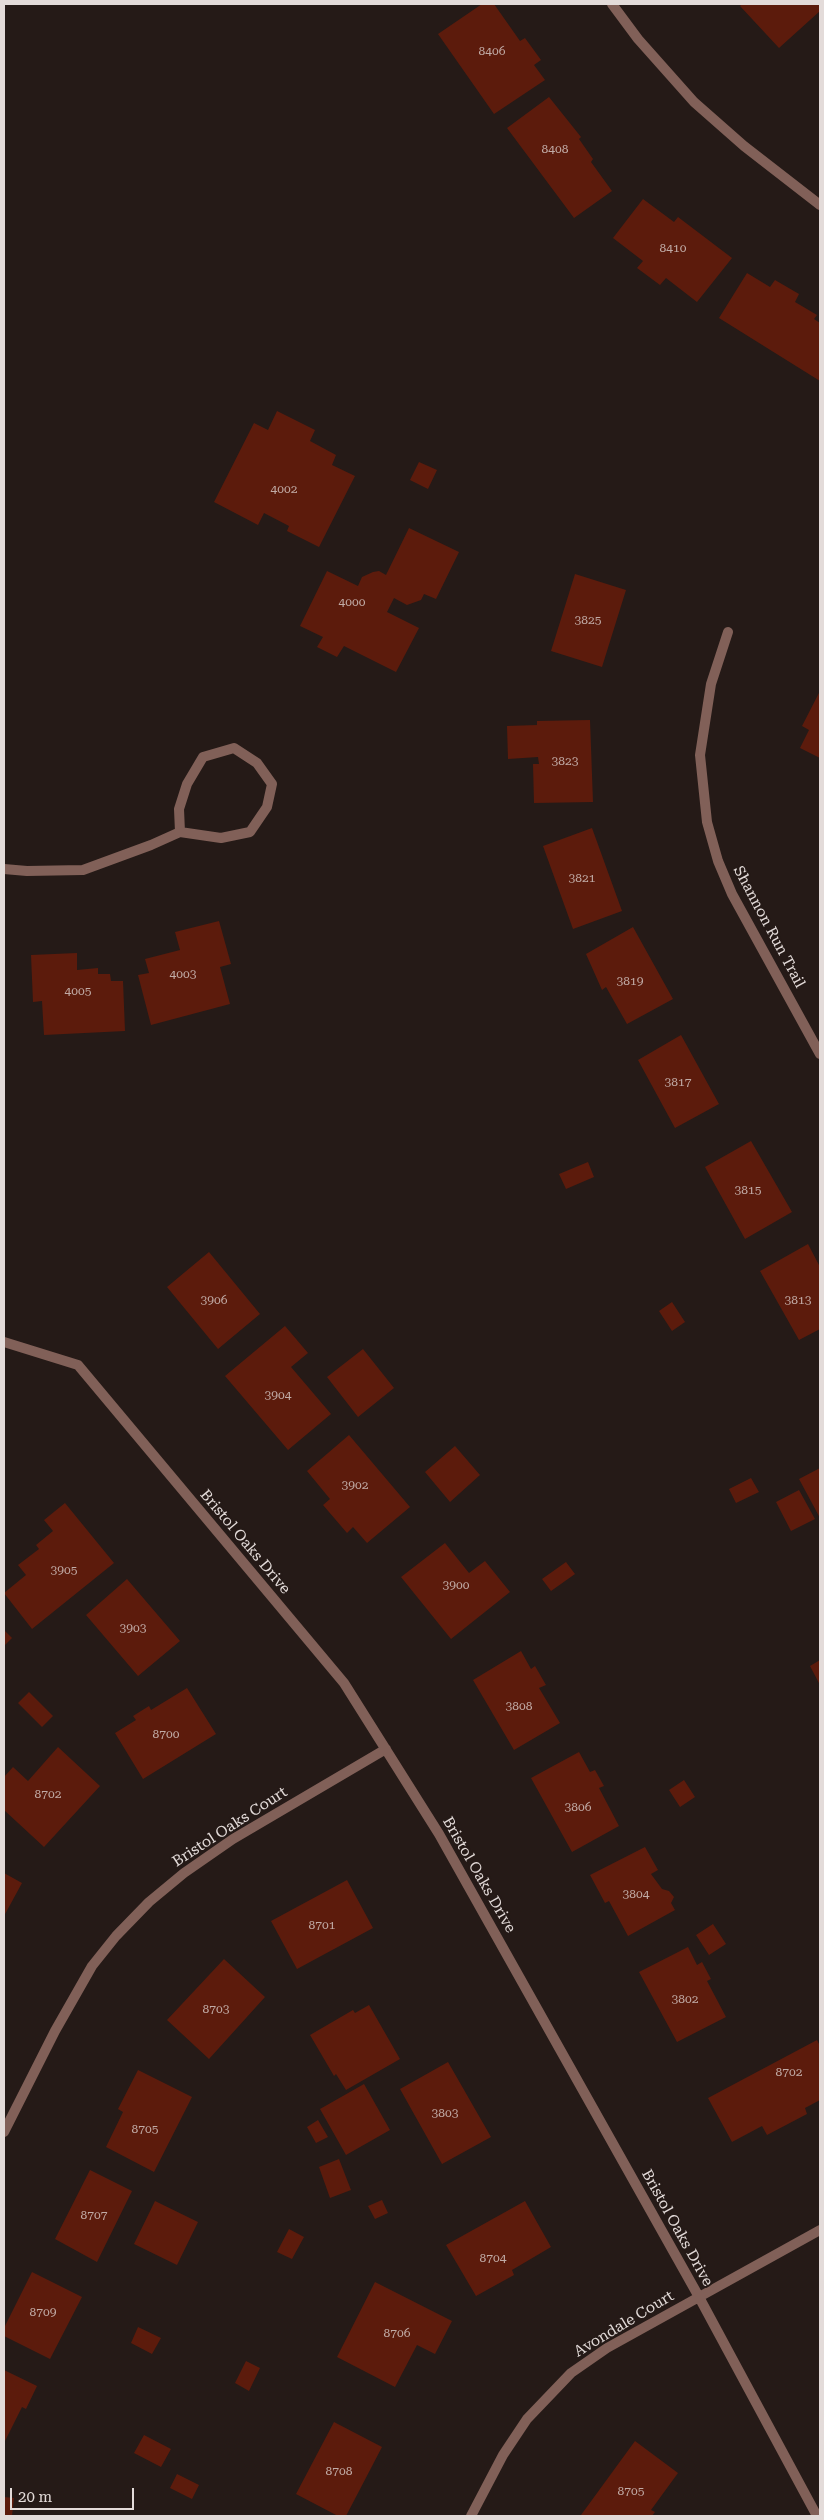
<!DOCTYPE html>
<style>
body{margin:0}
#map{position:relative;width:824px;height:2520px;overflow:hidden;background:#251a17;font-family:"Roboto Serif",serif}
canvas{display:block}
.frame{position:absolute;inset:0;border:5px solid #e3dbd9;pointer-events:none}
.scale{position:absolute;left:10px;top:2488px;width:124px;height:22px;box-sizing:border-box;border:2px solid #e3dbd9;border-top:0;padding-left:6px;font-size:15px;line-height:18px;white-space:nowrap;color:#e3dbd9;-webkit-text-stroke:4px #251a17;paint-order:stroke}
</style>
<div id="map">
<canvas width="824" height="2520"></canvas>
<div class="frame"></div>
<div class="scale">20 m</div>
</div>
<script>
const ctx = document.querySelector('canvas').getContext('2d');
ctx.lineJoin = 'round';
function fillPath(path, color) { ctx.fillStyle = color; ctx.fill(path, 'evenodd'); }
const poly = rows => new Path2D(rows.map(r => 'M' + r).join(''));
function trace(path, color, width, dash) { ctx.strokeStyle = color; ctx.lineWidth = width; ctx.lineCap = dash ? 'butt' : 'round'; ctx.setLineDash(dash || []); ctx.stroke(path); }
function write(font, color, halo, rows, align = 'center') {
  ctx.font = font + ' "Roboto Serif",serif'; ctx.lineWidth = 4; ctx.setLineDash([]); ctx.textBaseline = 'middle'; ctx.strokeStyle = halo; ctx.fillStyle = color; for (const [text, x, y, turn = 0] of rows) {
    ctx.save(); ctx.translate(x, y); ctx.rotate((+turn || 0) * Math.PI / 180); ctx.textAlign = isNaN(turn) ? turn : align; if (halo) ctx.strokeText(text, 0, 0); ctx.fillText(text, 0, 0); ctx.restore();
  }
}
fillPath(poly([
 [482,4,494,4,520,41,525,38,541,60,534,65,545,80,494,114,438,34],
 [742,4,820,4,820,11,779,48,740,6],
 [549,97,581,137,579,139,593,159,591,162,612,191,574,218,507,128],
 [643,199,674,222,678,217,732,258,697,302,666,278,660,285,637,268,643,261,613,238],
 [747,273,770,287,775,280,799,294,795,302,817,315,814,319,820,323,820,381,719,318],
 [277,411,315,430,310,441,336,455,332,465,355,476,319,547,287,531,289,526,264,513,258,525,214,502,254,423,268,430],
 [419,462,437,470,428,489,410,480],
 [409,528,459,552,436,599,424,594,421,600,407,605,394,598,387,612,419,628,396,672,344,646,337,657,317,647,323,637,300,626,327,571,358,586,362,577,373,572,379,571,386,575],
 [575,574,626,590,602,667,551,651],
 [820,691,820,758,800,748,809,730,802,726],
 [590,720,593,802,534,803,533,764,539,764,538,757,508,759,507,726,537,725,537,721],
 [592,828,622,911,573,929,543,846],
 [219,921,231,964,220,967,230,1004,151,1025,138,975,149,973,145,959,180,950,175,932],
 [633,927,673,999,627,1024,606,987,602,990,586,954],
 [77,953,77,970,98,968,98,974,110,974,111,981,123,981,125,1031,44,1035,42,1001,33,1002,31,955],
 [681,1035,719,1104,675,1128,638,1060],
 [751,1141,792,1212,745,1239,705,1167],
 [588,1162,594,1177,566,1189,559,1174],
 [808,1244,820,1267,820,1329,799,1340,760,1271],
 [209,1252,260,1314,218,1349,167,1287],
 [672,1302,685,1322,672,1331,659,1311],
 [285,1326,308,1353,291,1367,331,1414,288,1450,225,1376],
 [363,1349,394,1388,358,1417,327,1377],
 [349,1435,410,1507,367,1543,353,1527,347,1533,323,1505,330,1499,307,1471],
 [455,1446,480,1475,450,1502,425,1472],
 [820,1468,820,1518,799,1479],
 [751,1478,759,1492,736,1503,729,1489],
 [799,1490,815,1519,791,1531,776,1502],
 [65,1503,114,1563,32,1629,4,1593,26,1575,18,1565,39,1549,36,1545,53,1531,44,1520],
 [445,1543,469,1573,485,1561,510,1592,451,1639,401,1577],
 [566,1562,575,1574,551,1591,542,1579],
 [127,1579,180,1641,138,1676,86,1615],
 [4,1630,12,1638,4,1646],
 [521,1651,531,1669,535,1666,546,1685,539,1688,560,1723,514,1750,473,1680],
 [820,1660,820,1685,810,1666],
 [187,1688,216,1734,143,1779,115,1733,136,1720,133,1716,149,1706,151,1710],
 [29,1692,53,1716,42,1727,18,1703],
 [58,1747,100,1786,44,1847,4,1810,4,1777,13,1767,28,1781],
 [579,1752,590,1772,595,1770,604,1786,599,1788,619,1826,572,1852,531,1778],
 [684,1780,695,1797,680,1807,669,1790],
 [645,1847,658,1870,651,1874,662,1889,669,1891,674,1897,671,1903,675,1910,628,1936,609,1901,605,1903,590,1875],
 [4,1873,22,1883,4,1916],
 [347,1880,373,1928,297,1969,271,1921],
 [713,1924,726,1944,709,1955,696,1935],
 [688,1947,697,1965,702,1962,711,1979,707,1981,726,2017,677,2042,639,1972],
 [224,1959,265,1997,209,2059,167,2020],
 [369,2005,400,2059,346,2090,336,2074,334,2076,310,2035,353,2010,355,2013],
 [817,2040,820,2046,820,2100,805,2108,807,2114,767,2135,762,2126,732,2142,708,2098],
 [448,2062,491,2137,442,2164,400,2089],
 [138,2070,192,2097,154,2172,106,2147,123,2112,118,2109],
 [364,2084,390,2130,346,2155,320,2109],
 [318,2120,328,2137,316,2143,307,2127],
 [339,2159,351,2190,330,2198,319,2167],
 [90,2170,132,2191,97,2262,55,2239],
 [382,2200,388,2213,375,2219,368,2206],
 [155,2201,198,2222,177,2265,134,2244],
 [525,2201,551,2247,512,2270,514,2275,476,2296,446,2245],
 [289,2229,304,2237,292,2259,277,2252],
 [32,2272,82,2297,50,2359,4,2336,4,2328],
 [375,2282,452,2321,435,2354,417,2345,395,2387,337,2357],
 [138,2327,161,2338,152,2354,131,2343],
 [246,2361,260,2368,249,2391,235,2383],
 [4,2370,37,2386,26,2409,22,2407,4,2443],
 [334,2422,382,2447,346,2516,338,2516,296,2494],
 [144,2435,171,2449,161,2467,134,2453],
 [635,2441,678,2473,651,2510,655,2512,652,2516,583,2516,581,2515],
 [177,2474,199,2485,192,2499,170,2488],
 [4,2497,14,2498,12,2516,4,2516]
]), '#5c1b0c');
trace(poly([
 [612,4,638,39,694,102,744,146,820,205],
 [728,632,711,684,700,755,707,822,718,861,732,894,820,1054],
 [4,869,27,871,83,870,151,845,180,832,221,838,250,832,267,807,272,784,257,763,234,748,203,757,187,784,179,809,180,832],
 [4,1342,78,1365,344,1683,439,1834,699,2297,817,2516],
 [4,2132,55,2031,92,1966,116,1936,149,1902,184,1873,233,1839,386,1749],
 [471,2516,503,2455,527,2419,571,2373,607,2348,820,2230]
]), '#816058', 10);
write('12px', '#c1aba6', null, [
 ["8406",492,51],
 ["8408",555,149],
 ["8410",673,248],
 ["4002",284,489],
 ["4000",352,602],
 ["3825",588,620],
 ["3823",565,761],
 ["3821",582,878],
 ["4003",183,974],
 ["3819",630,981],
 ["4005",78,991],
 ["3817",678,1082],
 ["3815",748,1190],
 ["3906",214,1300],
 ["3813",798,1300],
 ["3904",278,1395],
 ["3902",355,1485],
 ["3905",64,1570],
 ["3900",456,1585],
 ["3903",133,1628],
 ["3808",519,1706],
 ["8700",166,1734],
 ["8702",48,1794],
 ["3806",578,1807],
 ["3804",636,1894],
 ["8701",322,1925],
 ["3802",685,1999],
 ["8703",216,2009],
 ["8702",789,2072],
 ["3803",445,2113],
 ["8705",145,2129],
 ["8707",94,2215],
 ["8704",493,2258],
 ["8709",43,2312],
 ["8706",397,2333],
 ["8708",339,2471],
 ["8705",631,2491]
]);
write('15px', '#e3dbd9', '#251a17', [
 ["Shannon Run Trail",769,927,62],
 ["Bristol Oaks Drive",245,1542,50],
 ["Bristol Oaks Court",230,1827,-33],
 ["Bristol Oaks Drive",479,1875,60],
 ["Bristol Oaks Drive",677,2228,61],
 ["Avondale Court",624,2324,-31]
]);
</script>
